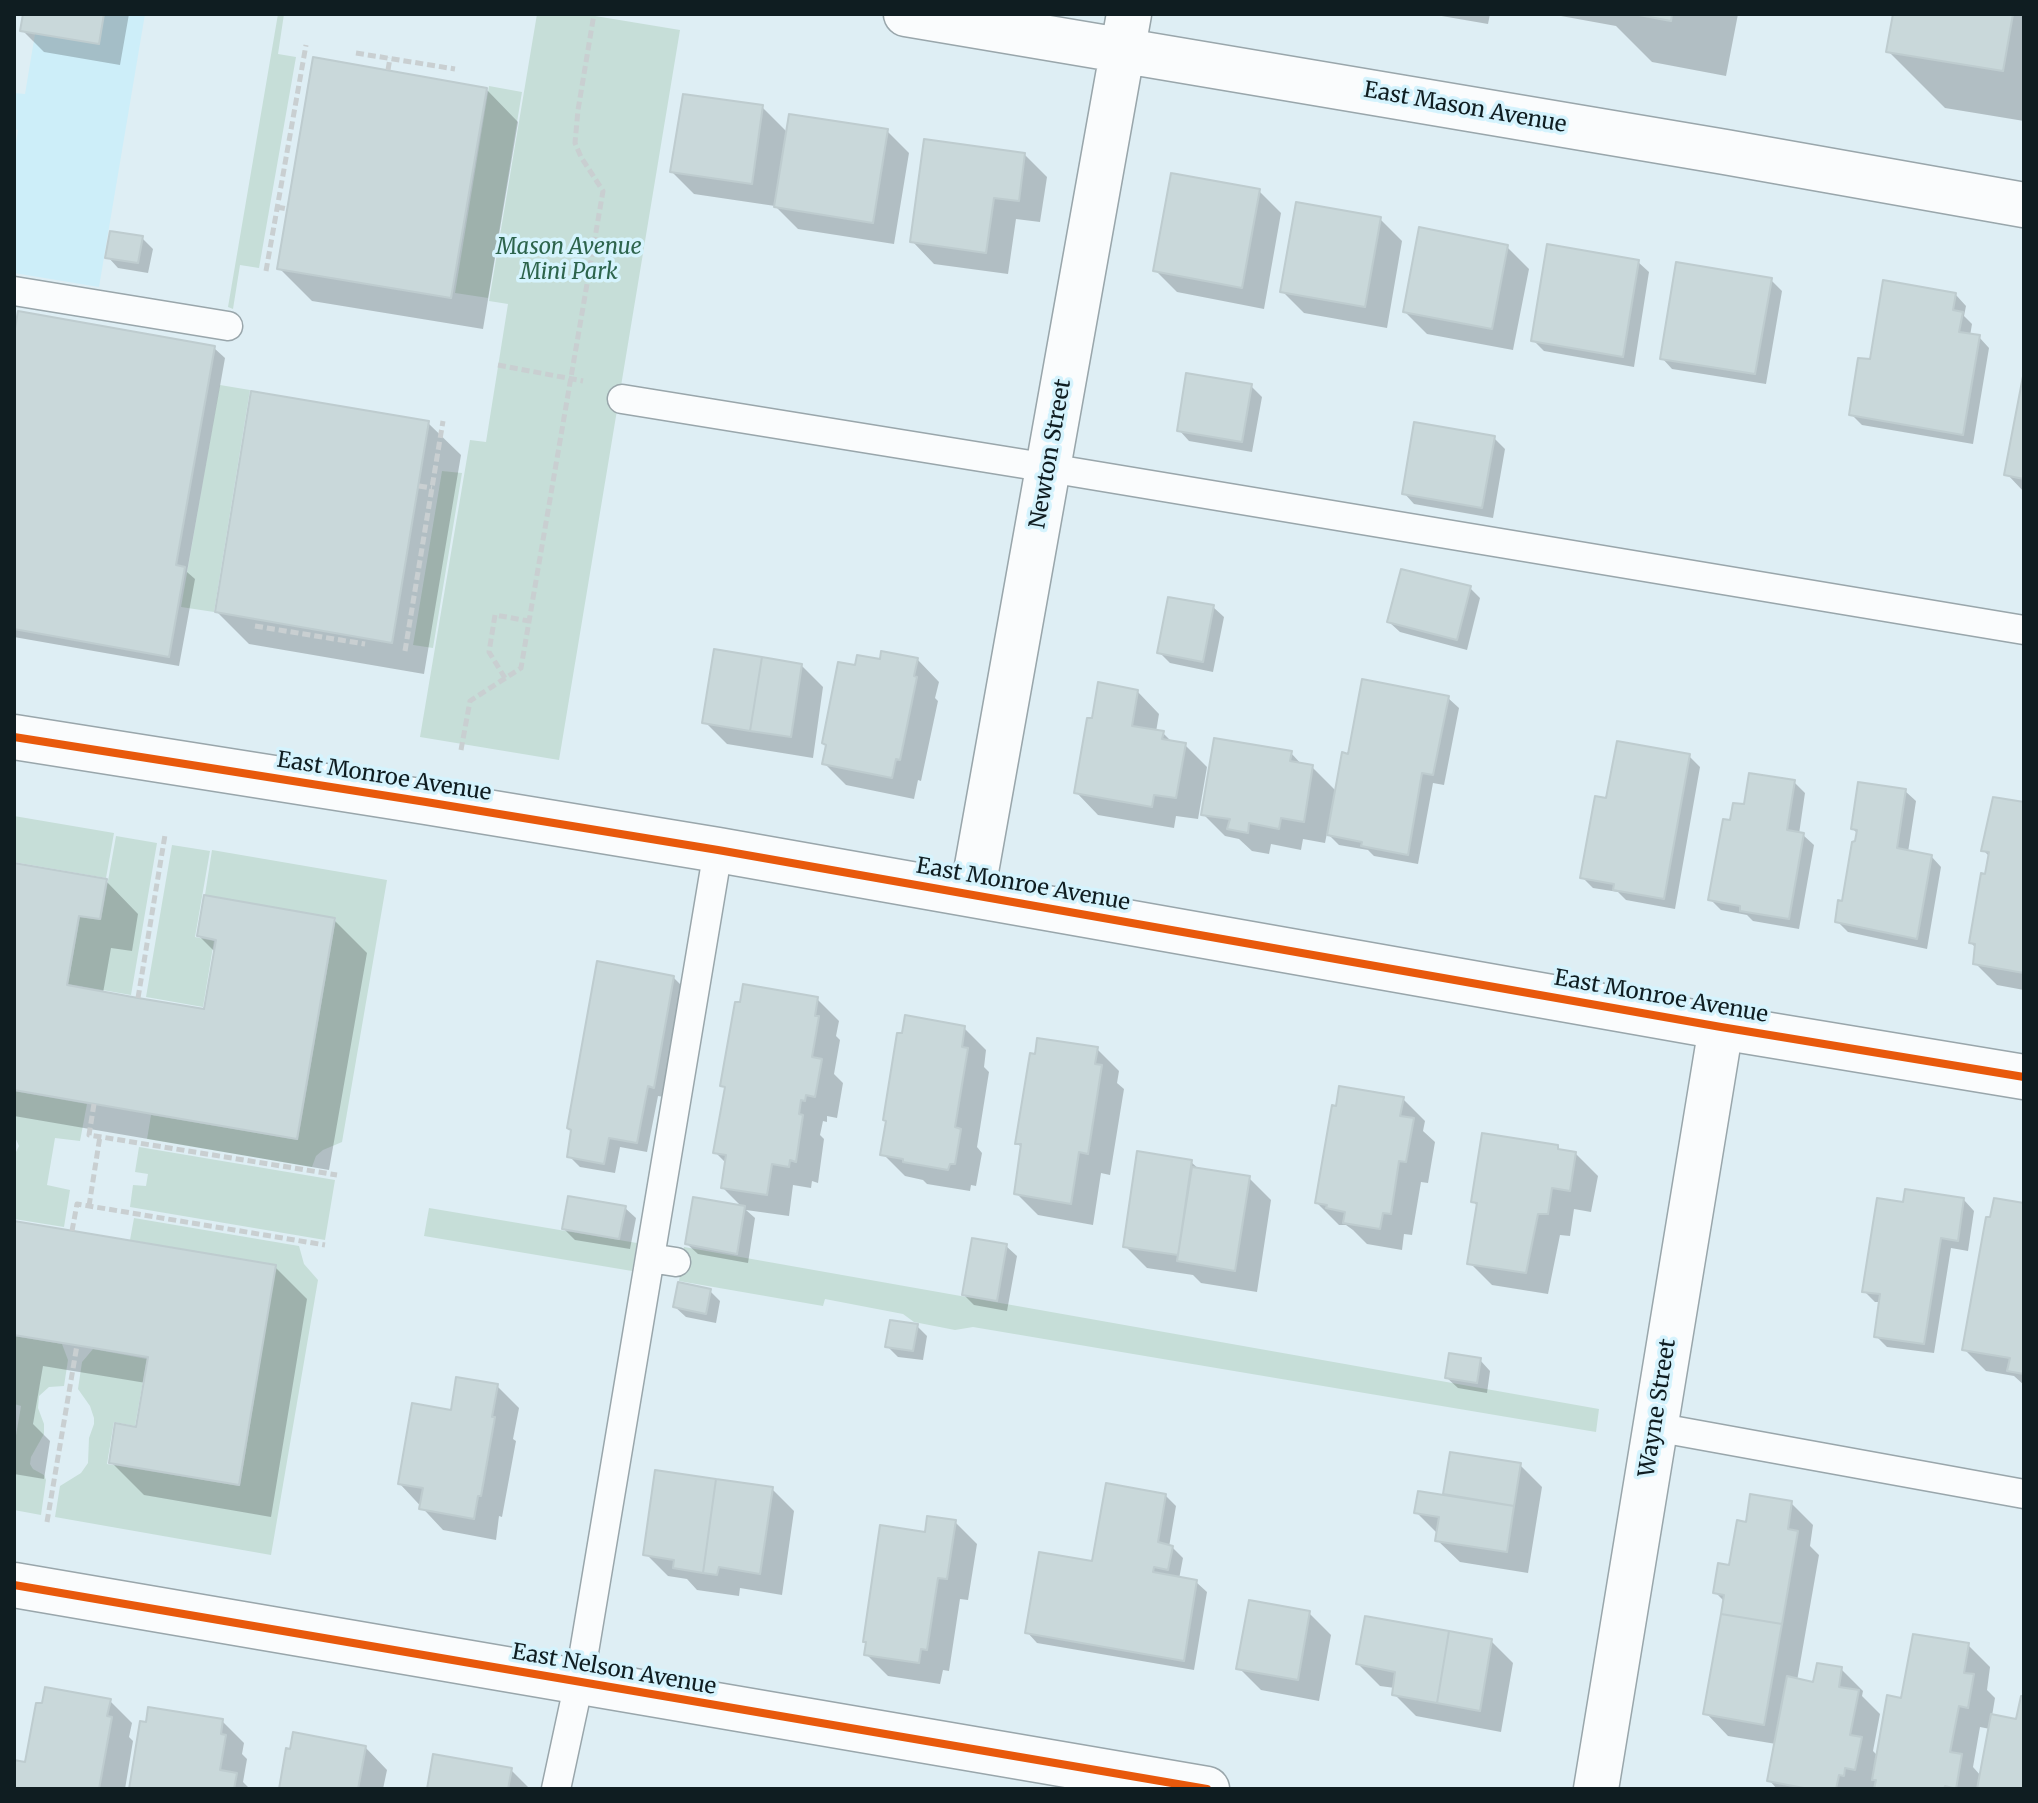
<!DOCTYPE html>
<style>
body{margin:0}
#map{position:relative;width:2038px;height:1803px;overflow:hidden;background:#deeef4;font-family:Merriweather,serif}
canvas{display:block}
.frame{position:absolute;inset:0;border:16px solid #0f1d21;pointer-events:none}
</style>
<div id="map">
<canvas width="2038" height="1803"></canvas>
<div class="frame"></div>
</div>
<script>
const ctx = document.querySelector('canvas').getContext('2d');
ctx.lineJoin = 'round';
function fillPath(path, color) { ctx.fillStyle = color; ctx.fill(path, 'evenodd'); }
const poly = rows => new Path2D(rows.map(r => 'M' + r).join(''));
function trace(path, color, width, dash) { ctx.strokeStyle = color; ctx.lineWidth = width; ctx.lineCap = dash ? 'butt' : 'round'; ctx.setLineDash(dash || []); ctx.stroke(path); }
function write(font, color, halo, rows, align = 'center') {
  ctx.font = font + ' Merriweather,serif'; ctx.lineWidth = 7; ctx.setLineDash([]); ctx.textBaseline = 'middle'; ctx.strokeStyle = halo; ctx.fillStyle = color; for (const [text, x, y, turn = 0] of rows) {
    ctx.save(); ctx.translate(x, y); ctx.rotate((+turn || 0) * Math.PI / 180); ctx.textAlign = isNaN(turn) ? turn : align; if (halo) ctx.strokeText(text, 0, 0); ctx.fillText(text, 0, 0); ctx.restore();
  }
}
fillPath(poly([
 [23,14,145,14,99,287,14,273,14,156,18,130,14,129,14,93,25,94,35,34,20,31]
]), '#cdeef9');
fillPath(poly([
 [278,14,284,14,278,54,296,57,259,268,240,265,233,309,228,307],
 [537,14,583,14,680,30,559,760,420,737,470,440,486,442,508,304,489,301],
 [489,86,522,92,488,298,455,293],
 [220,385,250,390,214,612,181,607],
 [442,471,462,473,433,648,413,645],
 [14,816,114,833,106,878,14,862],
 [116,836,157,843,131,995,68,984,80,917,101,920],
 [172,845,210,851,195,937,214,941,203,1007,146,997],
 [212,850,387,880,342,1142,323,1150,316,1156,312,1167,147,1139,151,1115,298,1140,336,918,205,895],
 [14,1091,87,1104,80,1141,55,1138,47,1185,70,1190,64,1227,14,1219,14,1156,19,1146,14,1135],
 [139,1147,335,1180,325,1240,130,1207,133,1185,146,1186,148,1174,135,1172],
 [429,1208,637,1243,632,1271,424,1236],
 [134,1218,299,1246,304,1264,318,1280,271,1555,55,1517,60,1486,81,1473,88,1463,89,1438,94,1424,94,1418,90,1406,78,1389,82,1362,93,1349,147,1359,135,1426,114,1422,107,1464,240,1486,276,1265,130,1240],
 [684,1247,1599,1409,1596,1432,973,1327,955,1330,914,1322,903,1314,825,1299,823,1306,679,1281],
 [14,1336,62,1344,68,1360,64,1386,49,1387,39,1396,38,1408,44,1424,44,1434,31,1457,30,1464,33,1469,44,1475,46,1480,41,1515,14,1510,14,1447,21,1406,14,1404]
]), '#c6ded8');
fillPath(poly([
 [25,14,129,14,120,65,44,52,22,30],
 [1430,14,1490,14,1488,24],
 [1550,14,1738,14,1726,76,1652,62,1616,26],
 [1895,14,2024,14,2024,121,1945,108,1889,52],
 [486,89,518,122,483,329,312,301,279,268],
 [762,107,788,133,887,131,909,153,894,244,798,229,775,206,694,194,672,172],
 [1025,155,1047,177,1040,222,1016,219,1008,274,934,264,912,241],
 [1259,191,1281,213,1264,309,1177,292,1155,270],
 [1380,219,1402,241,1387,328,1304,313,1282,291],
 [142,238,153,249,148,273,118,268,108,257],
 [1507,247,1529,269,1513,350,1427,334,1405,312],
 [1638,262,1649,272,1634,367,1544,351,1533,340],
 [1771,280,1782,291,1766,384,1672,369,1662,358],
 [1956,295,1966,306,1964,316,1972,324,1970,336,1979,337,1989,348,1973,444,1862,425,1851,414,1871,361],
 [14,346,214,348,225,358,187,572,195,579,179,666,14,637],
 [2024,382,2024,492,2007,474],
 [1251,386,1262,397,1252,452,1189,441,1179,430],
 [428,423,461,455,424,674,249,644,217,612],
 [1494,438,1505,449,1493,518,1414,504,1404,493],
 [1470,588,1480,598,1467,650,1400,632,1389,622],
 [1213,607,1224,617,1213,672,1170,663,1159,652],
 [917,659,939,682,935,698,938,701,921,781,918,780,914,799,846,785,824,763,857,667,881,662],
 [801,665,823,687,813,758,727,744,705,722],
 [1137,691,1159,714,1156,732,1163,733,1173,743,1185,745,1207,767,1198,819,1176,816,1174,828,1098,815,1076,792,1094,721],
 [1448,698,1459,708,1444,785,1433,783,1418,864,1374,856,1368,850,1339,845,1327,833,1325,843,1303,839,1301,850,1271,844,1269,854,1252,851,1239,839,1225,836,1203,814,1291,753,1303,766,1312,767,1337,792,1349,756],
 [1689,756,1700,767,1675,909,1626,900,1618,892,1593,888,1582,877,1608,801],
 [1794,782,1805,793,1799,834,1803,835,1814,845,1799,929,1753,921,1747,915,1721,910,1710,899,1732,823,1746,806],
 [1905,791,1916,801,1908,852,1931,856,1941,867,1927,949,1848,932,1837,921,1843,904,1857,843,1858,834,1853,829],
 [2024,804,2024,990,1997,985,1975,963,1977,949,1971,943,1990,857,1983,850],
 [14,865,106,881,138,914,132,951,111,948,103,993,206,1011,216,953,199,936,334,920,367,953,329,1170,14,1116],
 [673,977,684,988,664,1097,658,1096,647,1152,620,1147,615,1173,580,1167,569,1156],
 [817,999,839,1021,836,1036,840,1040,834,1074,843,1083,837,1118,827,1116,827,1122,823,1121,820,1135,824,1139,818,1183,812,1181,811,1188,793,1185,789,1216,746,1210,755,1218,748,1263,698,1254,687,1244,743,1208,723,1188,727,1164,715,1152,726,1090,723,1086],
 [964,1028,986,1050,984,1067,989,1072,977,1147,982,1153,976,1186,971,1185,970,1191,927,1184,923,1180,905,1176,883,1154,888,1123],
 [1097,1049,1119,1071,1117,1083,1124,1089,1110,1175,1101,1173,1093,1225,1038,1215,1016,1193,1022,1148,1017,1143],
 [1403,1099,1425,1121,1423,1131,1435,1142,1428,1183,1421,1182,1412,1235,1404,1234,1402,1250,1367,1244,1353,1230,1346,1225,1339,1225,1317,1203,1338,1108],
 [1557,1147,1562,1152,1576,1154,1598,1176,1591,1212,1574,1209,1570,1236,1560,1235,1548,1294,1492,1285,1470,1263,1478,1207,1473,1201],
 [1191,1162,1200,1170,1249,1178,1271,1200,1257,1292,1201,1283,1193,1275,1147,1268,1125,1246],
 [1964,1200,1974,1211,1968,1251,1951,1248,1934,1353,1887,1347,1876,1336,1881,1302,1875,1302,1864,1291,1905,1204],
 [2024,1205,2024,1385,2014,1376,1986,1371,1964,1349],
 [625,1208,636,1218,630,1249,575,1240,564,1229],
 [14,1222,275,1267,307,1299,271,1517,144,1495,111,1462,138,1429,146,1383,43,1366,33,1424,50,1441,44,1479,14,1474],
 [1006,1246,1017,1256,1007,1311,974,1305,964,1295],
 [710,1291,720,1301,716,1323,686,1317,675,1307],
 [917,1326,927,1336,923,1360,898,1357,887,1346],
 [1480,1360,1490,1371,1487,1393,1458,1388,1447,1378],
 [497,1386,519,1408,513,1439,516,1441,502,1517,499,1516,496,1540,443,1530,400,1484,452,1412],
 [1452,1454,1520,1465,1542,1487,1528,1573,1460,1562,1437,1540,1438,1534,1416,1512,1445,1496],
 [772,1489,794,1511,782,1595,740,1588,739,1596,697,1590,687,1579,668,1576,646,1554],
 [1165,1495,1176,1506,1169,1547,1172,1547,1183,1558,1179,1579,1196,1582,1207,1592,1194,1670,1037,1643,1027,1632],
 [1791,1503,1813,1525,1810,1546,1819,1555,1797,1681,1814,1684,1841,1669,1863,1691,1862,1696,1880,1714,1873,1751,1878,1756,1903,1700,1968,1645,1990,1667,1987,1690,1995,1698,1992,1716,2018,1721,2024,1698,2024,1789,1777,1789,1769,1780,1776,1744,1728,1736,1706,1713,1725,1602,1715,1592,1731,1568,1748,1525],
 [1980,1727,1990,1729,1981,1776,1973,1767],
 [955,1522,977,1544,968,1600,960,1599,949,1671,943,1670,940,1684,888,1676,866,1654,868,1644,865,1641,927,1534],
 [1309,1613,1331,1635,1319,1701,1261,1690,1239,1668],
 [1491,1641,1513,1663,1501,1732,1416,1716,1394,1694,1395,1688,1380,1686,1358,1664],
 [110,1701,132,1723,129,1737,133,1741,125,1789,14,1789,14,1762,26,1764],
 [222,1721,244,1743,242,1754,247,1759,243,1782,250,1789,131,1789],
 [365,1747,387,1770,383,1789,281,1789],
 [511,1770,530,1789,429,1789]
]), '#0003');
const building = poly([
 [23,14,104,14,99,44,20,31,23,14],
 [1634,14,1672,14,1671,21,1634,14],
 [1893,14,2013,14,2003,71,1886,52,1893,14],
 [313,57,487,88,451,298,277,269,313,57],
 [683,94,763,105,752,184,670,172,683,94],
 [789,114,888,129,873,223,774,207,789,114],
 [924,139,1025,153,1019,201,994,198,986,253,910,242,924,139],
 [1171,173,1260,189,1242,288,1153,271,1171,173],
 [1296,202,1381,217,1365,307,1280,292,1296,202],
 [1419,227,1508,245,1492,329,1403,312,1419,227],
 [110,231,143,236,138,263,105,258,110,231],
 [1547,244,1639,260,1623,357,1531,341,1547,244],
 [1676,262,1772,278,1755,374,1660,359,1676,262],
 [1883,280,1956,293,1953,310,1963,312,1959,332,1980,335,1963,435,1849,415,1858,358,1870,359,1883,280],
 [18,311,215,346,176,565,185,567,169,657,14,629,14,334,18,311],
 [2024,371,2024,479,2004,475,2024,371],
 [1186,373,1252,384,1242,442,1177,431,1186,373],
 [251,391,429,421,392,643,215,612,251,391],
 [1414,422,1495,436,1482,508,1402,494,1414,422],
 [1401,569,1471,586,1457,640,1387,622,1401,569],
 [1168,597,1214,605,1203,662,1157,653,1168,597],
 [714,649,762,657,750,731,702,723,714,649],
 [881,651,918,658,914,676,917,677,900,760,896,759,892,778,822,764,826,745,822,743,838,662,855,665,857,655,880,659,881,651],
 [762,657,802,664,791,737,750,731,762,657],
 [1362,679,1449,696,1433,775,1422,773,1408,855,1361,846,1362,842,1327,835,1342,752,1348,754,1362,679],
 [1098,682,1138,690,1132,726,1164,731,1162,739,1186,743,1176,798,1154,795,1152,807,1074,793,1087,718,1092,718,1098,682],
 [1214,738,1292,751,1290,761,1313,765,1304,822,1281,818,1279,829,1249,823,1248,833,1227,829,1230,819,1201,815,1214,738],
 [1617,741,1690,754,1664,899,1613,890,1614,884,1580,878,1595,796,1606,798,1617,741],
 [1749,773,1795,780,1787,830,1804,833,1789,919,1740,911,1740,906,1708,900,1723,819,1730,820,1733,803,1744,804,1749,773],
 [1858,782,1906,789,1897,848,1932,855,1917,939,1835,922,1838,900,1842,901,1852,842,1855,841,1857,830,1851,829,1858,782],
 [1993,797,2024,802,2024,973,1973,964,1975,944,1969,943,1981,873,1985,874,1989,852,1981,851,1993,797],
 [14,863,107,879,100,919,79,916,67,985,138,998,204,1009,216,940,197,936,204,895,335,918,297,1139,14,1090,14,863],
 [597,961,674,976,654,1088,648,1086,637,1143,609,1138,604,1164,567,1157,571,1130,567,1128,597,961],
 [743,984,818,997,815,1016,819,1016,812,1057,822,1059,815,1097,806,1095,805,1101,801,1100,799,1114,803,1115,796,1162,790,1160,789,1167,772,1164,767,1195,721,1188,726,1155,713,1153,725,1087,720,1086,735,1002,740,1002,743,984],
 [905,1015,965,1026,962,1047,968,1048,955,1127,961,1129,955,1164,950,1164,948,1170,903,1162,903,1159,880,1155,886,1121,883,1120,897,1033,902,1033,905,1015],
 [1037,1038,1098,1047,1095,1064,1102,1065,1088,1154,1079,1152,1071,1204,1014,1194,1021,1144,1015,1144,1030,1053,1035,1054,1037,1038],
 [1339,1086,1404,1097,1400,1116,1414,1118,1406,1162,1399,1161,1391,1214,1383,1213,1380,1229,1343,1223,1345,1212,1326,1208,1327,1205,1315,1203,1332,1105,1336,1106,1339,1086],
 [1482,1133,1558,1145,1558,1149,1576,1152,1570,1191,1552,1188,1548,1214,1538,1214,1526,1273,1467,1264,1477,1203,1471,1202,1482,1133],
 [1137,1151,1192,1160,1178,1255,1123,1247,1137,1151],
 [1192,1167,1250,1176,1235,1271,1177,1261,1192,1167],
 [1905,1189,1964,1198,1958,1241,1941,1238,1924,1344,1874,1337,1880,1294,1862,1292,1877,1198,1903,1202,1905,1189],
 [568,1196,626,1206,619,1239,562,1229,568,1196],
 [693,1197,745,1206,737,1254,685,1244,693,1197],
 [1994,1198,2024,1203,2024,1374,2007,1371,2010,1358,1962,1350,1986,1217,1990,1217,1994,1198],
 [14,1221,276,1265,239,1485,109,1463,115,1423,136,1427,148,1357,14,1335,14,1221],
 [972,1238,1007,1244,997,1301,962,1295,972,1238],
 [678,1282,711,1289,706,1314,673,1307,678,1282],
 [890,1320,918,1324,913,1351,885,1347,890,1320],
 [1449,1353,1481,1358,1477,1383,1445,1378,1449,1353],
 [456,1377,498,1384,492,1417,495,1417,481,1496,478,1496,474,1519,419,1509,423,1488,398,1484,412,1403,451,1410,456,1377],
 [1450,1452,1521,1463,1514,1506,1443,1494,1450,1452],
 [655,1470,716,1479,703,1573,673,1568,674,1560,643,1555,655,1470],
 [716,1479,773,1487,760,1574,719,1567,717,1575,703,1573,716,1479],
 [1106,1483,1166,1494,1158,1542,1173,1546,1168,1570,1154,1567,1153,1572,1197,1580,1184,1661,1025,1633,1039,1552,1092,1561,1106,1483],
 [1418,1491,1514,1506,1507,1552,1435,1541,1439,1517,1414,1513,1418,1491],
 [1750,1494,1792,1501,1788,1529,1798,1531,1782,1624,1721,1614,1724,1595,1713,1593,1718,1563,1729,1565,1737,1520,1746,1522,1750,1494],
 [927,1516,956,1520,947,1579,938,1578,927,1650,921,1649,919,1663,864,1655,866,1642,863,1642,880,1525,925,1532,927,1516],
 [1249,1600,1310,1611,1298,1680,1236,1669,1249,1600],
 [1721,1614,1782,1624,1764,1725,1703,1714,1721,1614],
 [1365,1616,1449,1631,1437,1703,1392,1695,1395,1672,1356,1664,1365,1616],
 [1449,1631,1492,1639,1480,1711,1437,1703,1449,1631],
 [1913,1634,1969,1643,1964,1673,1974,1674,1968,1708,1959,1706,1950,1752,1962,1754,1956,1789,1945,1786,1944,1789,1874,1789,1876,1780,1872,1780,1887,1695,1901,1698,1913,1634],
 [1817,1663,1842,1667,1839,1687,1859,1690,1850,1735,1862,1737,1855,1770,1845,1768,1844,1776,1839,1775,1836,1789,1809,1789,1767,1781,1787,1676,1813,1682,1817,1663],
 [45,1687,111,1699,107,1716,112,1717,99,1789,14,1789,14,1760,25,1762,36,1703,42,1703,45,1687],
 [2021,1696,2024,1696,2024,1789,1977,1789,1991,1714,2016,1719,2021,1696],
 [148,1707,223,1719,221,1734,226,1735,220,1770,237,1773,234,1789,129,1789,140,1721,146,1722,148,1707],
 [293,1732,366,1746,358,1789,279,1789,286,1748,290,1749,293,1732],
 [433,1754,512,1768,508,1789,427,1789,433,1754]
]);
fillPath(building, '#c9d8da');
trace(building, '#becccf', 2);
const lane = poly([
 [14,291,228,326],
 [622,399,1049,468,2024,630],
 [650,1258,676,1262],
 [1655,1427,2024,1494],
 [556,1789,579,1682,718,850]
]);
const street = poly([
 [906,14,1725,152,2024,205],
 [972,894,1129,14],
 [14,1585,1207,1789],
 [1596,1789,1721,1027]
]);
const secondary = poly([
 [14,737,426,802,718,850,1721,1027,2024,1077]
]);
trace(lane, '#99a6ab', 31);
trace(street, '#99a6ab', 47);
trace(secondary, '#99a6ab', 47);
trace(poly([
 [356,53,455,69],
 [388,70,390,58],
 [277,207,287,209],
 [266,271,306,45],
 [498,365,583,381],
 [419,486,432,488],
 [255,626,365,644],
 [405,651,443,421],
 [505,678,489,652,495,615,529,621],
 [461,750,470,701,521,668,603,191,581,157,575,143,578,110,594,14],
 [138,998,165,835],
 [94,1104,89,1135,337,1175],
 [89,1206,100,1136],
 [72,1231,77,1204,325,1245],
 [47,1522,77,1345]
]), '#c9cfd1', 5, [8, 4]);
trace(lane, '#fafcfd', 28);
trace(street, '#fafcfd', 44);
trace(secondary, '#fafcfd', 44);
trace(poly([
 [14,737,426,802,718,850,1721,1027,2024,1077],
 [14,1585,1207,1789]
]), '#e8590c', 8);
write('22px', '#0f1d21', '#d5f3fd', [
 ["East Mason Avenue",1465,108,10],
 ["Newton Street",1051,454,-80],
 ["East Monroe Avenue",384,777,9],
 ["East Monroe Avenue",1023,885,10],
 ["East Monroe Avenue",1661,997,10],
 ["Wayne Street",1658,1408,-81],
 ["East Nelson Avenue",614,1670,10]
]);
write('italic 22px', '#2d644c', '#d5f3fd', [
 ["Mason Avenue",569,248],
 ["Mini Park",569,273]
]);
</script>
